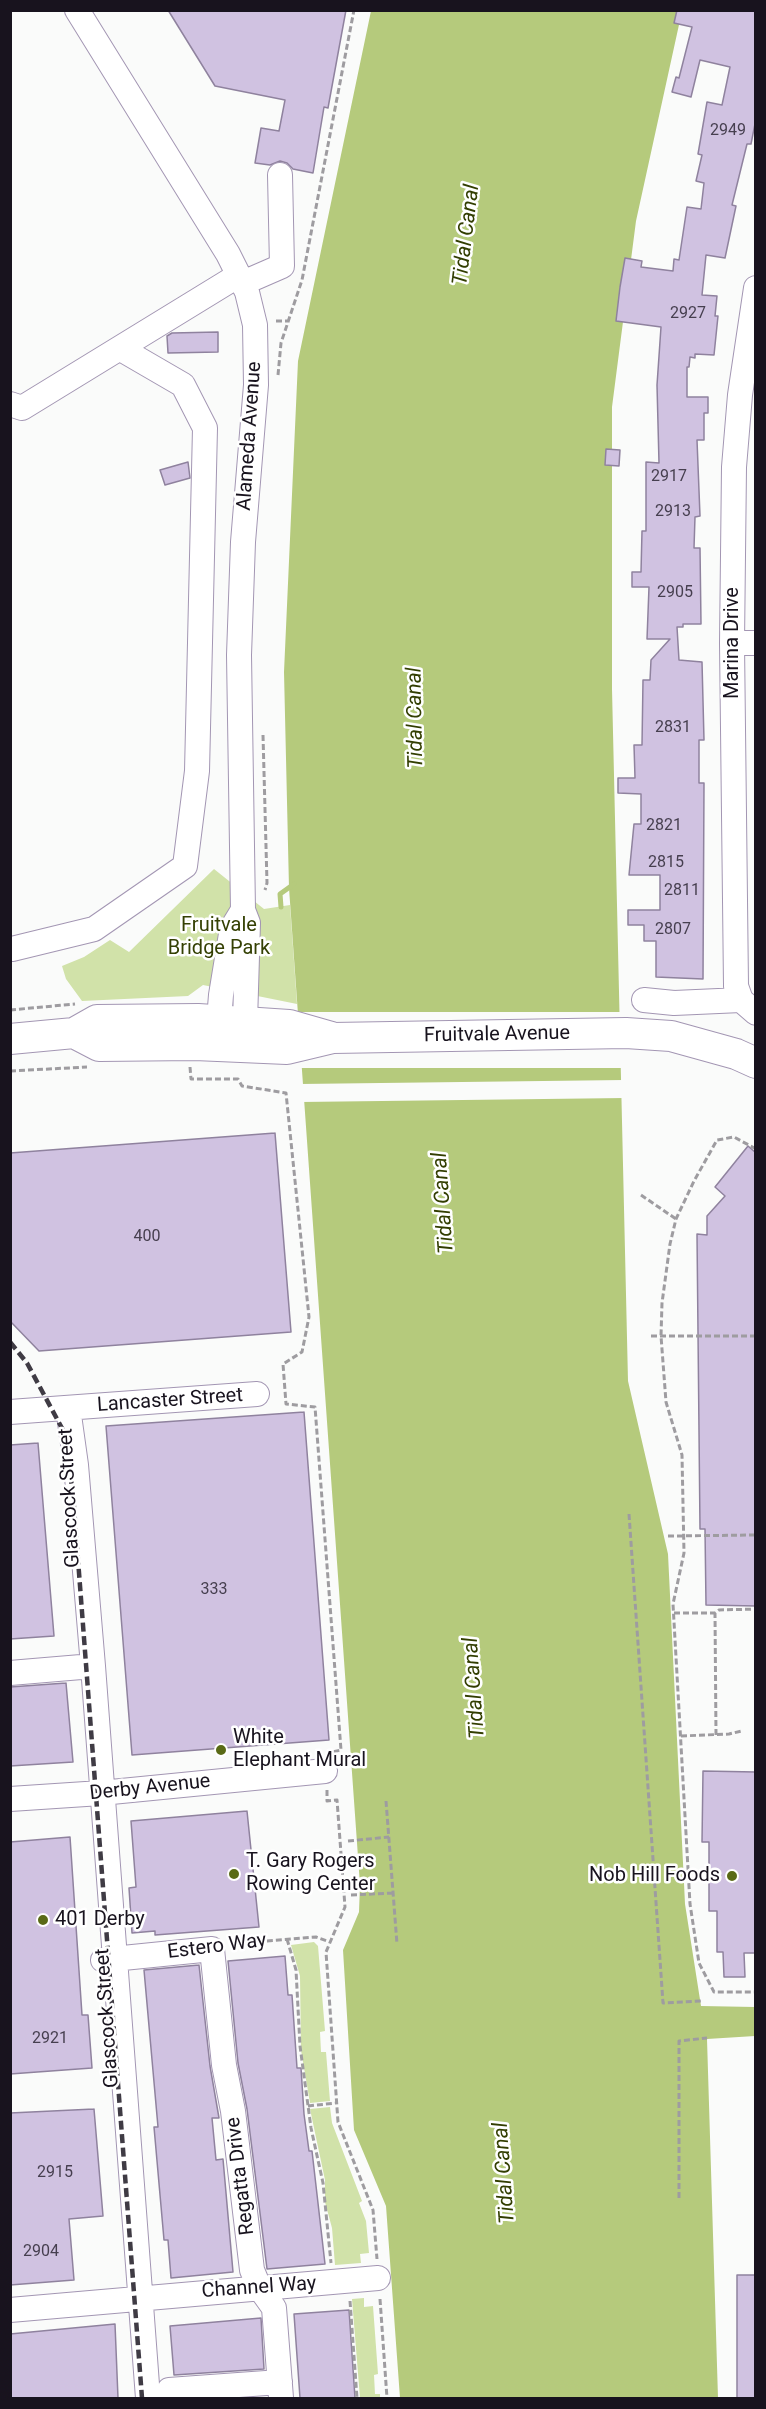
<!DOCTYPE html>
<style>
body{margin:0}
#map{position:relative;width:766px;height:2409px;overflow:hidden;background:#fafbfa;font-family:Roboto,sans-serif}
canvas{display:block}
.frame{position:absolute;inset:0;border:12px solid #18131e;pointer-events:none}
</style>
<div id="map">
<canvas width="766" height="2409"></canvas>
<div class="frame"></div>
</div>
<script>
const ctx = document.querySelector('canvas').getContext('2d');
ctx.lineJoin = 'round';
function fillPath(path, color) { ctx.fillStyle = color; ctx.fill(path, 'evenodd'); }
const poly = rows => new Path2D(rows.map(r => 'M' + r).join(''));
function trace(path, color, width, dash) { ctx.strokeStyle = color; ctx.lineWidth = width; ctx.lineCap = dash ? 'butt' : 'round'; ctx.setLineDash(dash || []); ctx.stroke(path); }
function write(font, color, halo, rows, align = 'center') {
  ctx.font = font + ' Roboto,sans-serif'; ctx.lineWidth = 5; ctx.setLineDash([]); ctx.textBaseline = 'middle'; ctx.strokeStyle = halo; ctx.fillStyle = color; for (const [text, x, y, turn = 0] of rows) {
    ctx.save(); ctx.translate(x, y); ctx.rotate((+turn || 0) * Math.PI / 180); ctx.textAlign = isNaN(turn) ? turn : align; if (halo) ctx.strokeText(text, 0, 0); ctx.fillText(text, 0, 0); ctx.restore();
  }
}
fillPath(poly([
 [214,869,264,909,290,905,297,1004,203,985,188,996,82,1001,66,979,62,966,84,957,110,940,129,952],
 [314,1942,318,1946,325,2031,320,2032,321,2052,326,2052,330,2101,310,2103,301,2050,300,1976,291,1945],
 [330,2107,332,2123,362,2201,359,2203,366,2221,369,2253,360,2254,361,2263,335,2265,332,2228,325,2202,325,2180,310,2109],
 [364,2298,364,2307,373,2306,378,2374,374,2375,375,2394,380,2394,380,2398,360,2398,352,2299]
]), '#d1e2a9');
fillPath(poly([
 [371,11,682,11,636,221,612,407,612,689,628,1381,668,1554,685,1904,701,2006,755,2007,755,2036,707,2039,718,2398,400,2398,386,2206,354,2130,343,1950,359,1912,360,1885,289,888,284,672,298,361]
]), '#b5ca7c');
fillPath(poly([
 [296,1012,623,1012,624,1068,299,1068],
 [624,1080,625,1098,301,1102,300,1084]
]), '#fafbfa');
trace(poly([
 [281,907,280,894,294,884]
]), '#b5ca7c', 5);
const building = poly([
 [168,10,346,10,328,108,324,107,313,173,293,169,287,163,280,161,270,165,255,163,261,128,279,131,285,100,215,86,168,10],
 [677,10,756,10,756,119,751,144,747,144,732,205,736,206,725,258,706,255,702,295,717,296,715,316,718,316,714,355,695,354,695,358,690,357,689,367,687,367,687,397,708,397,708,413,704,413,704,440,697,440,700,516,695,517,694,548,700,548,701,624,683,624,683,627,677,627,679,660,702,662,704,740,699,740,699,783,704,783,703,979,656,977,656,941,644,941,644,925,628,925,628,910,660,910,660,875,629,875,634,824,641,824,641,794,618,793,618,778,635,778,634,745,642,745,643,680,650,680,651,660,670,639,647,639,649,587,632,587,632,572,641,572,642,531,646,531,646,462,659,463,657,385,661,327,616,321,620,287,625,258,642,261,641,267,673,271,674,259,679,260,687,207,701,209,704,183,696,181,702,155,698,154,707,102,722,105,730,67,700,60,691,97,672,92,676,77,679,78,692,27,674,23,677,10],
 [218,332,218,352,168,353,167,336,172,333,218,332],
 [606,449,620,450,619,466,605,465,606,449],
 [188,462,190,478,165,485,160,470,188,462],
 [275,1133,291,1332,39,1351,10,1321,10,1153,275,1133],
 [748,1146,756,1153,756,1606,706,1605,705,1529,700,1529,697,1234,707,1235,707,1216,725,1196,715,1187,748,1146],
 [304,1412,329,1740,132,1755,106,1426,304,1412],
 [38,1443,54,1636,10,1639,10,1445,38,1443],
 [66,1683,73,1762,10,1766,10,1687,66,1683],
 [703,1771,756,1772,756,1953,744,1953,745,1977,724,1977,723,1952,717,1952,717,1911,709,1911,709,1842,702,1842,703,1771],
 [247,1811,259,1927,155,1935,155,1931,132,1933,129,1888,136,1887,131,1821,247,1811],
 [70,1837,82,2015,88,2015,92,2068,10,2074,10,1842,70,1837],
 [285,1956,288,1995,292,1995,297,2068,301,2068,304,2114,309,2151,312,2151,325,2264,267,2269,247,2109,238,2063,228,1961,285,1956],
 [199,1965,210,2066,219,2118,212,2118,216,2160,223,2159,233,2272,171,2278,168,2240,164,2240,154,2127,158,2127,144,1970,199,1965],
 [94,2109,103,2216,69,2219,74,2280,10,2285,10,2113,94,2109],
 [737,2275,756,2275,756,2398,737,2398,737,2275],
 [349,2310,355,2398,300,2398,294,2314,349,2310],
 [261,2318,264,2369,174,2375,170,2326,261,2318],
 [115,2324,118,2398,10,2398,10,2334,115,2324]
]);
fillPath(building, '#d0c2e1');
trace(building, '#8f829e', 1.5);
const minor = poly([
 [77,10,228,254,247,292,255,325,256,385,243,542,239,655,243,910,248,923,245,1022,235,1037],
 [243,283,282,266,280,175],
 [756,288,740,395,734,467,732,643,736,986,741,1000,756,1013],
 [10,404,22,408,239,275],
 [732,643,756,643],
 [12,949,94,929,185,866,197,771,205,428,183,385,121,349],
 [644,1000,674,1003,741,1000],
 [225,1037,219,1020,221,995,232,928,243,910],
 [68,1408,76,1465,93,1666,148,2398],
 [10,1412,257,1394],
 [10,1673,93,1666],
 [10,1799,101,1793,325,1771],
 [103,1960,212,1949,224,2065,233,2111,252,2270,259,2287,274,2308,281,2398],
 [10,2310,378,2278],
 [169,2390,280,2382]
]);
const major = poly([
 [74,1033,99,1046,195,1045,287,1049,333,1038,626,1033,671,1036,736,1054,756,1063],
 [10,1039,74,1033,97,1020,198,1019,289,1025,331,1037]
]);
trace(minor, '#a396b3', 26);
trace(major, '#a396b3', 32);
trace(poly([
 [276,321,289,321],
 [278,375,281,343,302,280,354,10],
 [263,735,267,883,265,890],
 [10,1010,75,1004],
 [190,1067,191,1079,238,1079,242,1086,286,1093,309,1317,302,1352,283,1364,286,1404,315,1407,341,1750,332,1752],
 [10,1071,87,1067],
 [756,1149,734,1137,717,1140,694,1181,676,1219,670,1244,662,1303,661,1336,666,1402,682,1455,684,1553,673,1604,690,1904,699,1963,714,1992,756,1992],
 [641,1195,676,1219],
 [651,1336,756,1336],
 [629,1514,663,2003,701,2001],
 [668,1536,756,1535],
 [674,1613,715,1613],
 [716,1735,715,1613,719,1610,756,1609],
 [681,1736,729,1734,742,1731],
 [327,1790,327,1801,337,1800,345,1907,326,1952,338,2122,373,2210,377,2259],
 [386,1801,397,1944],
 [348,1841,389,1837],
 [351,1895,393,1893],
 [287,1939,296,1970,300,2046,311,2128,323,2183,331,2263],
 [231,1944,316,1937,330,1942],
 [308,2106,336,2103],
 [679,2198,679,2041,707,2038],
 [380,2299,387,2398],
 [350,2301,357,2398]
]), '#9e9ca0', 3, [6, 3]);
trace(minor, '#fff', 24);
trace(major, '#fff', 30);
trace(poly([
 [10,1342,27,1363,64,1432,73,1494,142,2398]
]), '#3f3b44', 4.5, [9, 4.5]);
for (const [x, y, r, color] of [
 [221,1750,6,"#596a16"],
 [234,1874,6,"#596a16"],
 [732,1876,6,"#596a16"],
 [43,1920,6,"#596a16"]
]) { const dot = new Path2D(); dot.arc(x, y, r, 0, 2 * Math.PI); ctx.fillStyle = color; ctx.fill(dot); trace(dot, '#fff', 2); }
write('16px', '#463f4f', null, [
 ["2949",728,131],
 ["2927",688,314],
 ["2917",669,477],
 ["2913",673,512],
 ["2905",675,593],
 ["2831",673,728],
 ["2821",664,826],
 ["2815",666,863],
 ["2811",682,891],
 ["2807",673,930],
 ["400",147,1237],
 ["333",214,1590],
 ["2921",50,2039],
 ["2915",55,2173],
 ["2904",41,2252]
]);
write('20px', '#18131e', '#fff', [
 ["Alameda Avenue",250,436,-86],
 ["Marina Drive",733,643,-90],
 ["Fruitvale Avenue",497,1035,-1],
 ["Lancaster Street",170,1401,-4],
 ["Glascock Street",70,1498,-93],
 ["Derby Avenue",150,1788,-6],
 ["Estero Way",217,1947,-7],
 ["Glascock Street",108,2018,-94],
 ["Regatta Drive",241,2176,-97],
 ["Channel Way",259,2288,-4]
]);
write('20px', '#344003', '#fff', [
 ["Fruitvale",219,926],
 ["Bridge Park",219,949]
]);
write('20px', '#18131e', '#fff', [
 ["White",233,1738],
 ["Elephant Mural",233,1761],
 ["T. Gary Rogers",246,1862],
 ["Rowing Center",246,1885],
 ["Nob Hill Foods",720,1876,"right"],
 ["401 Derby",55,1920]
], 'left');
write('italic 21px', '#323e01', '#fff', [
 ["Tidal Canal",467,235,-83],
 ["Tidal Canal",416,718,-91],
 ["Tidal Canal",444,1203,-94],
 ["Tidal Canal",475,1688,-94],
 ["Tidal Canal",505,2173,-94]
]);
</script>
